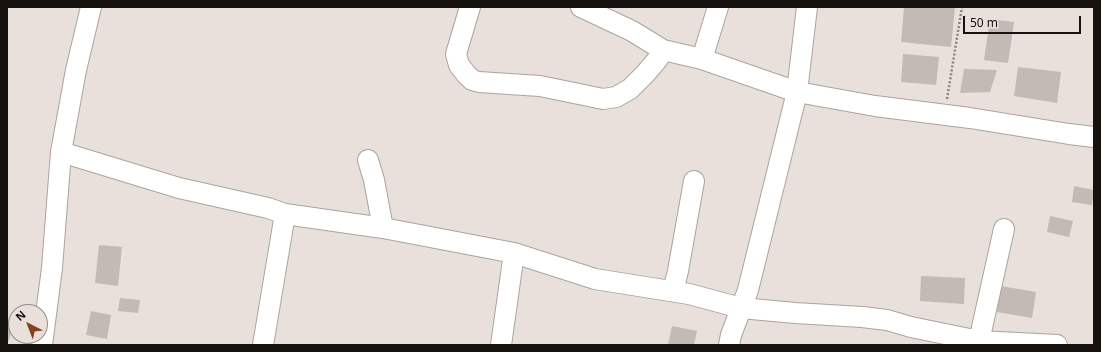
<!DOCTYPE html>
<style>
body{margin:0}
#map{position:relative;width:1101px;height:352px;overflow:hidden;background:#e9dfdb;font-family:"Noto Sans",sans-serif}
canvas{display:block}
.frame{position:absolute;inset:0;border:8px solid #151210;pointer-events:none}
.north{position:absolute;left:8px;top:304px;width:40px;height:40px;box-sizing:border-box;background:#e9dfdb;border:1px solid #948d8a;border-radius:50%;rotate:318deg;font-size:11px;font-weight:700;line-height:16px;text-align:center;color:#151210}
.north::after{content:'';display:block;margin:auto;width:14px;height:18px;background:#87401d;clip-path:polygon(50% 0,100% 100%,50% 72%,0 100%)}
.scale{position:absolute;left:963px;top:16px;width:118px;height:18px;box-sizing:border-box;border:2px solid #151210;border-top:0;padding-left:5px;font-size:12px;line-height:14px;white-space:nowrap;color:#151210;-webkit-text-stroke:3px #e9dfdb;paint-order:stroke}
</style>
<div id="map">
<canvas width="1101" height="352"></canvas>
<div class="frame"></div>
<div class="north">N</div>
<div class="scale">50 m</div>
</div>
<script>
const ctx = document.querySelector('canvas').getContext('2d');
ctx.lineJoin = 'round';
function fillPath(path, color) { ctx.fillStyle = color; ctx.fill(path, 'evenodd'); }
const poly = rows => new Path2D(rows.map(r => 'M' + r).join(''));
function trace(path, color, width, dash) { ctx.strokeStyle = color; ctx.lineWidth = width; ctx.lineCap = dash ? 'butt' : 'round'; ctx.setLineDash(dash || []); ctx.stroke(path); }
fillPath(poly([
 [904,7,955,7,951,47,901,42],
 [990,19,1014,22,1008,63,984,60],
 [903,54,939,57,936,85,901,82],
 [1018,67,1061,72,1057,103,1014,96],
 [964,69,997,70,990,92,960,93],
 [1074,186,1094,190,1092,205,1072,202],
 [1050,216,1073,221,1069,237,1047,232],
 [99,245,122,247,118,286,95,283],
 [921,276,965,278,964,304,920,301],
 [1001,286,1036,292,1032,318,997,312],
 [120,298,140,300,138,313,118,311],
 [91,311,111,315,107,339,86,335],
 [7,319,15,322,7,345],
 [672,326,697,331,694,345,668,345]
]), '#c3b9b5');
const minor = poly([
 [470,7,456,54,459,65,466,74,472,80,479,82,540,86,603,99,616,97,630,89,645,74,657,60,663,50],
 [581,7,632,31,663,50,702,59,797,92,875,106,970,118,1069,134,1094,137],
 [702,59,718,7],
 [61,152,179,188,268,208,285,214,383,228,514,253,595,279,689,294,741,308,795,313,862,317,887,320,911,327,979,341,1057,345],
 [368,160,374,180,383,228],
 [673,291,678,271,694,181],
 [979,341,1004,229],
 [42,345,52,268,61,152,76,70,91,7],
 [263,345,285,214],
 [501,345,514,253],
 [729,345,731,335,748,290,797,92,807,7]
]);
trace(minor, '#aca39f', 22);
trace(poly([
 [947,99,962,7]
]), '#8a8380', 2.5, [2, 2]);
trace(minor, '#fff', 20);
</script>
